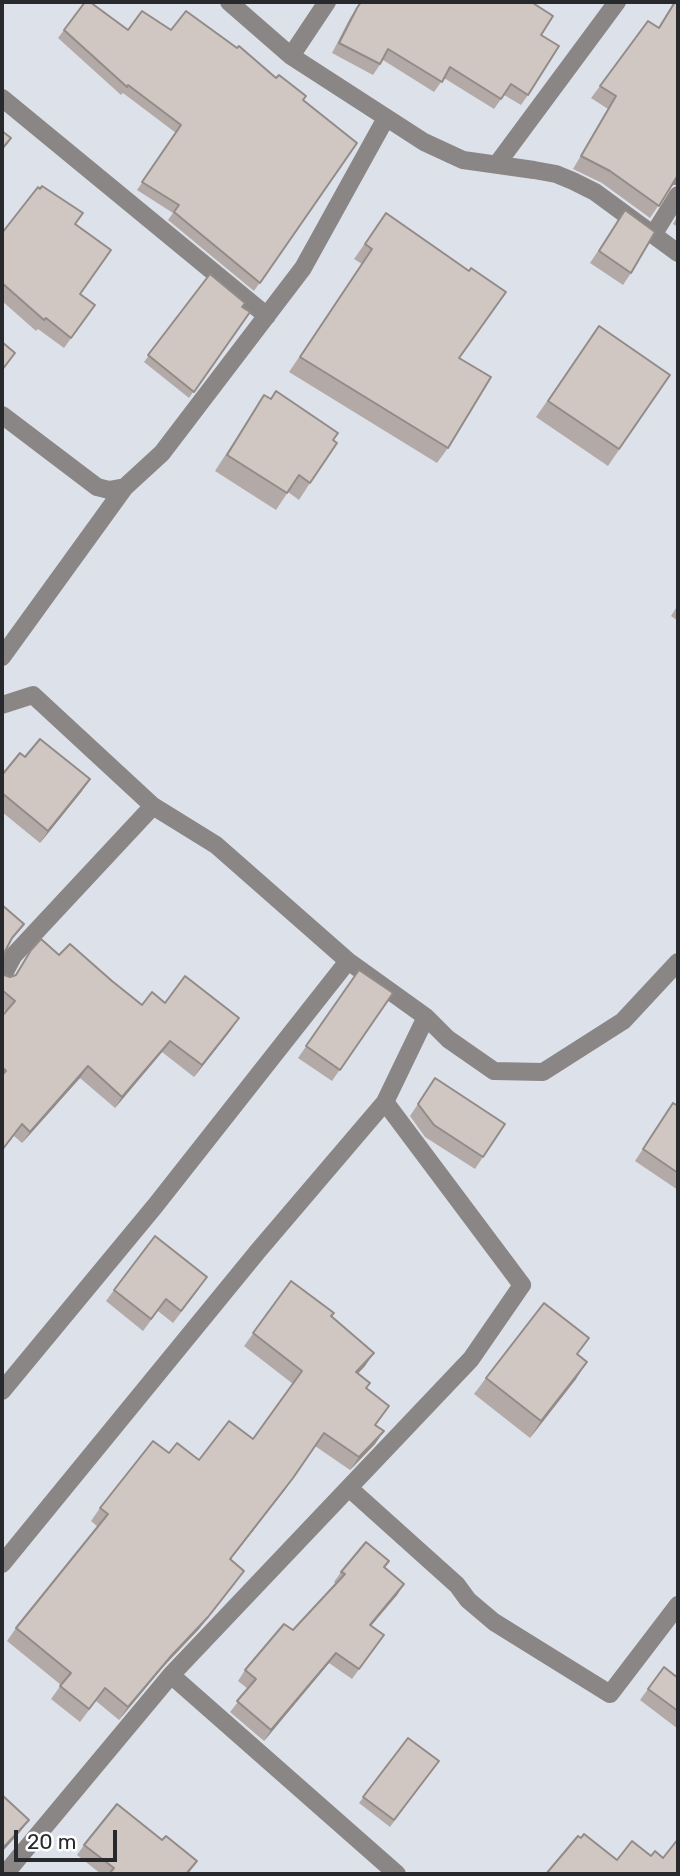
<!DOCTYPE html>
<style>
body{margin:0}
#map{position:relative;width:680px;height:1876px;overflow:hidden;background:#dde2ea;font-family:Rubik,sans-serif}
canvas{display:block}
.frame{position:absolute;inset:0;border:4px solid #27292c;pointer-events:none}
.scale{position:absolute;left:14px;top:1830px;width:103px;height:32px;box-sizing:border-box;border:4px solid #27292c;border-top:0;padding-left:9px;font-size:21px;line-height:24px;white-space:nowrap;color:#27292c;-webkit-text-stroke:5px #fff;paint-order:stroke}
</style>
<div id="map">
<canvas width="680" height="1876"></canvas>
<div class="frame"></div>
<div class="scale">20 m</div>
</div>
<script>
const ctx = document.querySelector('canvas').getContext('2d');
ctx.lineJoin = 'round';
const poly = rows => new Path2D(rows.map(r => 'M' + r).join(''));
function trace(path, color, width, dash) { ctx.strokeStyle = color; ctx.lineWidth = width; ctx.lineCap = dash ? 'butt' : 'round'; ctx.setLineDash(dash || []); ctx.stroke(path); }
function fillPath(path, color) { ctx.fillStyle = color; ctx.fill(path, 'evenodd'); }
trace(poly([
 [229,2,291,56,424,142,463,160,534,170,556,174,573,181,595,192,678,253],
 [291,56,327,2],
 [2,98,267,316],
 [497,164,617,2],
 [653,235,678,195],
 [2,415,97,487,109,490,125,487,162,453,303,268,386,118],
 [2,657,125,487],
 [2,705,33,695,153,806,216,845,348,961,426,1017,385,1102,258,1251,2,1564],
 [2,977,14,955,153,806],
 [426,1017,448,1039,494,1071,543,1072,623,1021,678,962],
 [2,1391,155,1206,348,961],
 [349,1488,457,1585,468,1600,494,1622,610,1694,678,1605],
 [171,1675,397,1874],
 [5,1874,171,1675,471,1359,522,1285,385,1102]
]), '#8b8686', 18);
fillPath(poly([
 [85,2,128,30,171,30,303,100,357,143,254,291,168,220,173,213,137,190,176,133,123,93,121,95,58,38],
 [361,2,533,3,541,35,528,95,521,105,504,95,494,109,444,78,434,92,383,60,373,75,332,53,350,18],
 [674,2,678,2,678,185,673,185,671,187,650,218,602,183,573,169,608,109,591,98,600,86,658,28],
 [386,213,448,448,437,463,289,372,362,264,354,259],
 [678,215,678,227,673,224],
 [617,222,631,273,623,285,590,263],
 [75,224,80,294,95,305,64,348,38,329,36,331,2,301,2,233],
 [210,274,242,307,250,312,189,398,144,362],
 [599,326,670,375,608,466,536,417],
 [264,395,333,440,310,483,299,500,288,492,276,510,215,471],
 [678,605,678,621,671,616],
 [25,757,82,791,40,843,2,812,2,775],
 [31,950,59,955,112,981,142,1005,165,1003,231,1030,194,1077,162,1052,115,1108,80,1078,22,1143,14,1136,2,1151,2,1016,6,1012,2,1008,2,972,4,975,10,977,15,975],
 [359,970,393,993,332,1081,298,1058],
 [435,1078,505,1124,475,1169,425,1137,410,1116],
 [673,1103,678,1106,678,1190,635,1161],
 [291,1281,332,1316,365,1366,358,1373,366,1388,375,1425,375,1444,350,1470,315,1446,284,1491,230,1560,235,1584,199,1629,162,1668,119,1720,96,1701,80,1722,51,1699,61,1685,7,1641,16,1628,98,1527,91,1521,100,1508,169,1453,199,1460,253,1439,293,1384,244,1346],
 [199,1289,173,1323,158,1311,143,1331,106,1301,114,1290],
 [589,1338,577,1354,576,1379,530,1438,474,1394,486,1378],
 [384,1568,404,1584,397,1595,371,1626,384,1635,352,1679,329,1663,264,1741,230,1712,248,1689,238,1681,245,1670,293,1630,336,1584,334,1582,341,1572],
 [664,1667,678,1678,678,1729,640,1700],
 [408,1738,439,1761,390,1827,359,1803],
 [162,1840,197,1861,188,1874,101,1874,77,1855,84,1845]
]), '#b3aaa7');
fillPath(poly([
 [678,175,678,185,673,185,669,188],
 [90,779,82,791,40,843,48,831],
 [239,1018,231,1030,194,1077,202,1065],
 [170,1041,162,1052,115,1108,122,1097],
 [88,1066,80,1078,22,1143,30,1132],
 [374,1353,365,1366,347,1385,356,1372],
 [587,1362,576,1379,530,1438,541,1421],
 [384,1431,375,1444,350,1470,359,1457],
 [293,1478,284,1491,221,1572,230,1559],
 [244,1571,199,1629,162,1668,119,1720,128,1707,172,1655],
 [404,1584,397,1595,363,1635,370,1625],
 [336,1653,329,1663,264,1741,271,1730],
 [29,1820,20,1832,2,1852,2,1849]
]), '#928b88');
const building = poly([
 [85,2,90,2,128,30,142,11,171,30,186,11,237,48,239,46,276,78,279,75,306,96,303,100,357,143,260,283,174,212,179,205,142,182,181,125,128,85,127,87,64,30,85,2],
 [361,2,534,2,533,3,553,16,541,35,559,46,528,95,511,84,501,99,450,67,442,82,388,49,380,64,339,43,357,8,361,2],
 [675,2,678,2,678,175,659,206,610,171,581,156,616,96,600,86,648,21,659,28,675,2],
 [2,131,11,138,2,149,2,131],
 [42,186,83,213,75,224,111,250,80,294,95,305,71,338,46,318,44,320,2,283,2,233,38,187,40,189,42,186],
 [625,210,655,232,631,273,599,251,625,210],
 [386,213,469,271,471,268,506,292,459,358,491,377,448,448,300,357,372,249,365,244,386,213],
 [210,274,245,303,242,307,250,312,194,392,148,355,210,274],
 [599,326,670,375,619,449,548,401,599,326],
 [2,342,15,353,2,370,2,342],
 [276,391,338,433,333,440,337,443,310,483,299,475,287,493,227,455,264,395,271,399,276,391],
 [40,739,90,779,48,831,2,793,2,775,20,753,25,757,40,739],
 [2,905,24,924,12,938,2,957,2,905],
 [41,939,59,955,70,944,112,981,142,1005,152,992,165,1003,185,976,239,1018,202,1065,170,1041,122,1097,88,1066,30,1132,22,1124,2,1150,2,1075,6,1071,2,1067,2,1016,15,1001,2,990,2,972,4,975,10,977,16,975,31,950,41,939],
 [359,970,393,993,340,1070,306,1046,359,970],
 [435,1078,505,1124,483,1157,434,1125,418,1104,435,1078],
 [673,1103,678,1106,678,1173,643,1149,673,1103],
 [155,1236,207,1277,181,1311,166,1299,151,1319,114,1290,155,1236],
 [291,1281,334,1313,331,1316,374,1353,356,1372,370,1383,366,1388,389,1406,375,1425,384,1431,359,1457,324,1433,293,1478,230,1559,244,1571,208,1617,172,1655,128,1707,105,1688,89,1709,60,1686,71,1673,16,1628,108,1514,100,1508,153,1441,169,1453,177,1443,199,1460,229,1421,253,1439,302,1371,253,1333,291,1281],
 [544,1303,589,1338,577,1354,587,1362,541,1421,486,1378,544,1303],
 [366,1542,389,1561,384,1567,404,1584,370,1625,384,1635,359,1669,336,1653,271,1730,237,1701,256,1679,245,1670,284,1624,293,1630,345,1574,341,1572,366,1542],
 [664,1667,678,1678,678,1711,648,1689,664,1667],
 [408,1738,439,1761,394,1820,363,1797,408,1738],
 [2,1795,29,1820,2,1849,2,1795],
 [117,1804,162,1840,166,1836,197,1861,186,1874,109,1874,114,1868,84,1845,117,1804],
 [584,1834,617,1860,632,1841,651,1856,655,1851,663,1858,678,1839,678,1874,546,1874,578,1836,581,1838,584,1834]
]);
fillPath(building, '#d0c6c2');
trace(building, '#928b88', 2);
</script>
